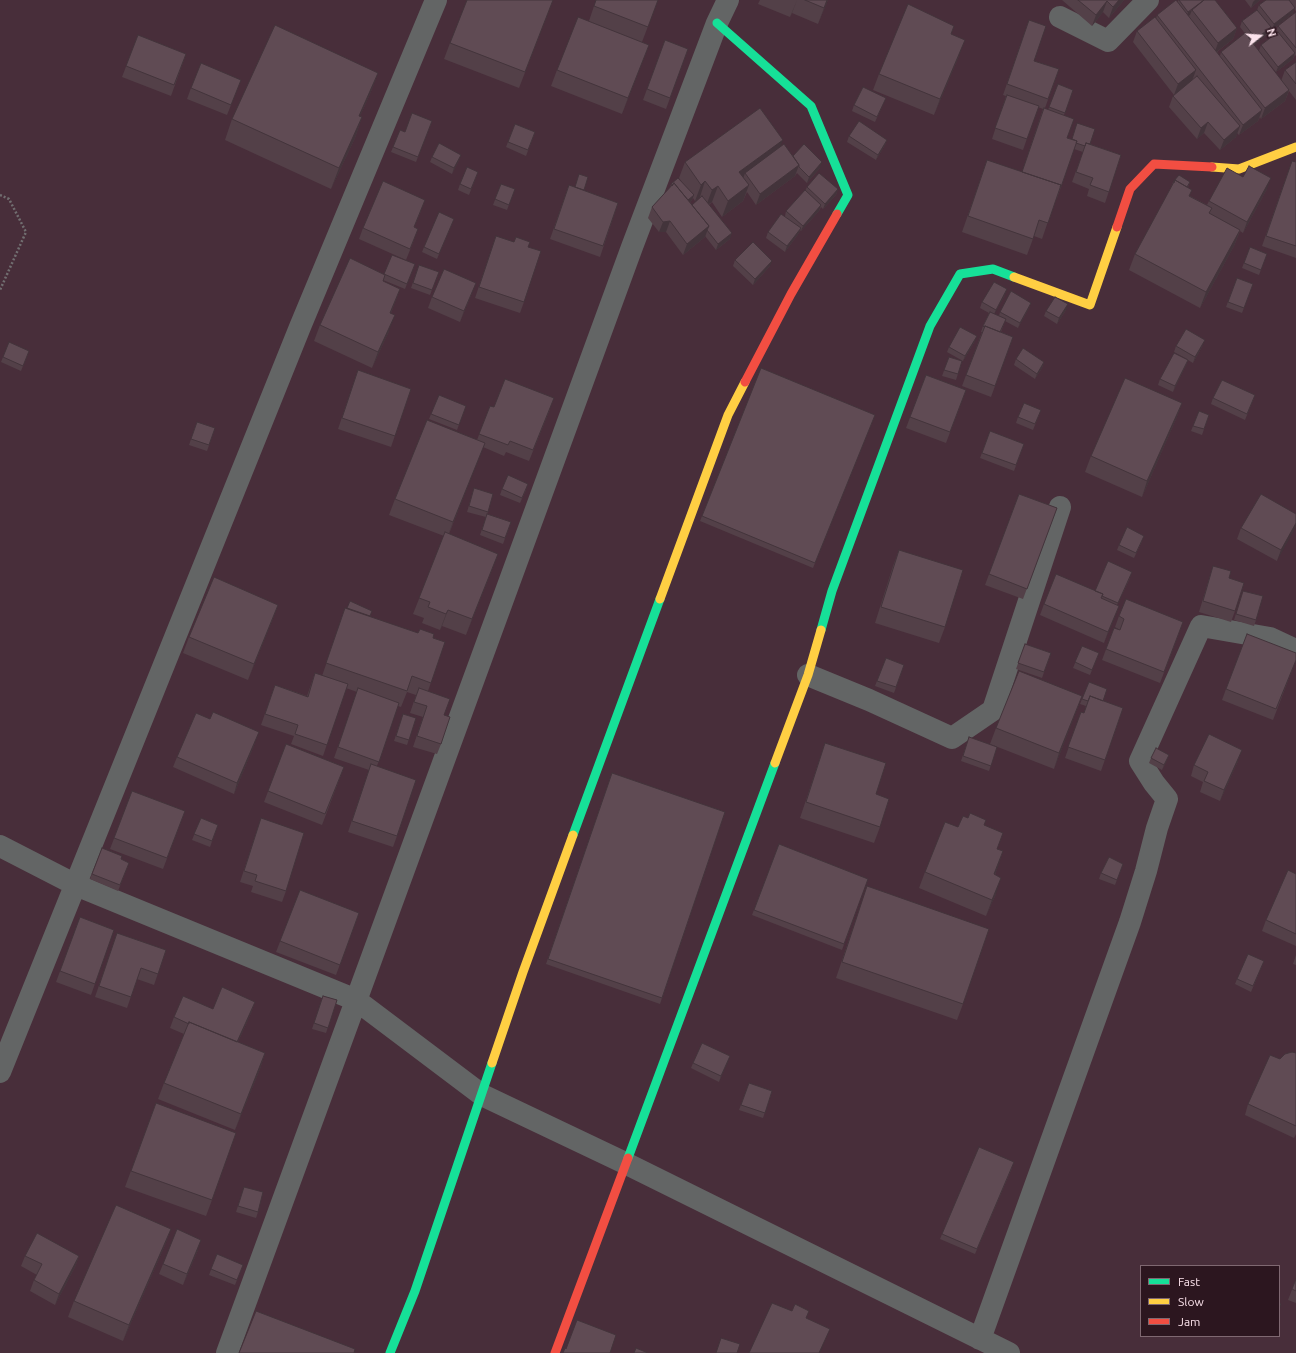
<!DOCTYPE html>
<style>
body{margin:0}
#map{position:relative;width:1296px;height:1353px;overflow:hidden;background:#482e3a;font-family:Ubuntu,sans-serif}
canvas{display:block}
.legend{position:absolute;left:1140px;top:1265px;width:140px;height:72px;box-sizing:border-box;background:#2c161f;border:1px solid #7f6871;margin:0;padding:5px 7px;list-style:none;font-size:12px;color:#fbe2eb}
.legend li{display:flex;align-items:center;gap:8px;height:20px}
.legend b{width:20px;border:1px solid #7f6871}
.north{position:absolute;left:1240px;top:16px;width:40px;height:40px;-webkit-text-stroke:3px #2c161f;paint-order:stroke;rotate:73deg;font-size:11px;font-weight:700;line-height:16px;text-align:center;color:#fbe2eb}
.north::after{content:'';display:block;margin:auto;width:14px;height:18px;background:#fbe2eb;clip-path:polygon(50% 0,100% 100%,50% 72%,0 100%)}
</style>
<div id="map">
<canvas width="1296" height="1353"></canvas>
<ul class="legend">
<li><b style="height:5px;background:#16e098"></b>Fast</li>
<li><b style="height:5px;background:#ffcf43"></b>Slow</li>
<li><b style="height:5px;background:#f24e42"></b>Jam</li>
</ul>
<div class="north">N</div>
</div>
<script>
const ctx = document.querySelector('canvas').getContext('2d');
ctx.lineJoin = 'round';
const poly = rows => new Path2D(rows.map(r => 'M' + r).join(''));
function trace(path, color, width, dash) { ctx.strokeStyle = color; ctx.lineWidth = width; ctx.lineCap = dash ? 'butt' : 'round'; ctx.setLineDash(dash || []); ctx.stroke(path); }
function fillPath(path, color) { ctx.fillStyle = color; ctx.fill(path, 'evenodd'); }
trace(poly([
 [0,195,9,199,26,232,0,290]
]), '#716e70', 2.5, [2, 2]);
trace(poly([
 [1060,17,1108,41,1148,0],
 [808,675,869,700,952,738,993,710,1060,507],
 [0,846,76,885,356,1000,482,1095,625,1163,1009,1353],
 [0,1072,300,327,436,0],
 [980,1339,1130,922,1146,871,1157,828,1167,799,1154,783,1140,761,1201,626,1270,638,1296,650],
 [227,1353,632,247,717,23,728,0]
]), '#636565', 22);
trace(poly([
 [717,23,811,106,848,195,837,214],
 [821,630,832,591,930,326,960,274,993,269,1014,277],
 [573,835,660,599],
 [628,1158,775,763],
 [390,1353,415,1291,492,1063]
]), '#16e098', 9);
trace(poly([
 [1212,167,1239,169,1296,147],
 [1014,277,1090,305,1117,227],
 [660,599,728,415,745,382],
 [775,763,808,675,821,630],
 [492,1063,523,972,573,835]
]), '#ffcf43', 9);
trace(poly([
 [1117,227,1130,189,1154,164,1212,167],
 [745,382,791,294,837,214],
 [555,1353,628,1158]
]), '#f24e42', 9);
fillPath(poly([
 [553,0,519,88,444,59,450,43],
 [596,0,658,0,642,42,649,45,622,114,551,86,557,70,589,21],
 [760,0,828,0,818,24,792,13,790,17,758,4],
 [1062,0,1124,0,1109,18,1103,12,1092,26],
 [1178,0,1237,28,1233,39,1217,52,1220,56,1221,52,1281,81,1285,70,1296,62,1296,100,1289,91,1285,101,1261,119,1260,117,1258,121,1239,135,1237,133,1236,137,1220,150,1204,133,1197,139,1169,107,1173,96,1186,85,1174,95,1133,42,1137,31,1156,19,1157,15,1178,2],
 [1245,0,1260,0,1251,8],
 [1266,0,1296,0,1296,11,1294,9,1293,13,1272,30,1271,28,1269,33,1254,45,1240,27,1242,21,1257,10,1259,5],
 [1296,12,1296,56,1295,55,1293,59,1276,72,1259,51,1261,45,1277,33,1276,32,1278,26],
 [1029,20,1034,61,1059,69,1045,108,1048,110,1058,84,1073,90,1064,115,1067,138,1090,144,1121,155,1105,203,1087,196,1089,189,1072,182,1083,152,1074,149,1061,187,1057,198,1056,198,1042,239,1034,236,1027,255,962,232,987,160,1022,172,1043,109,1038,107,1023,150,992,139,1006,96,1003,95],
 [954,26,951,34,959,56,934,115,873,90,879,74],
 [138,35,186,54,171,96,122,77],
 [665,40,688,49,666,109,643,100],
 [378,73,370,94,360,116,362,117,355,138,331,189,225,140,232,119],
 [241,80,227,115,187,99,191,88],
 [886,98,875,122,852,111,854,105],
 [432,121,416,162,391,152,400,130,405,132],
 [515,124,535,132,526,156,506,147],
 [849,136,887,140,885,145,876,160,847,142],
 [780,147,793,156,820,168,807,183,797,173,795,176,756,205,747,192,743,201,722,217,712,202,709,205,730,239,716,250,705,236,705,237,683,255,666,232,659,232,648,218,652,207,670,188,671,184,682,182,679,178,685,162],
 [700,197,700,198,692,205,690,202,692,200,693,198,695,201],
 [432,157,459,160,452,174,430,162],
 [1296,162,1296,258,1262,246,1288,172],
 [478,172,469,195,458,190,460,184],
 [1243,177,1267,189,1243,233,1240,231,1234,246,1200,308,1129,270,1135,254,1171,188,1173,182,1190,182,1188,187,1190,196,1207,205,1209,201],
 [501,184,515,189,507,210,493,205],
 [569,185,618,203,600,257,550,239],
 [807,187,838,189,836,195,823,209,821,207,819,211,801,231,800,230,799,233,785,252,766,238,768,232,785,216,786,211,805,191],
 [421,211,414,227,414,240,406,260,359,239,363,228],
 [454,219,437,259,422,252,424,247],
 [496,236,528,247,524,302,520,313,475,298],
 [1250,247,1267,254,1259,275,1242,268],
 [735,260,770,266,753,285,733,266],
 [415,264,405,289,383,280,383,281,400,289,391,313,389,331,372,368,314,341,320,325,384,274],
 [419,265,439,272,430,295,411,288],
 [1237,278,1253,284,1242,313,1226,307],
 [472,293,460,322,428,308,432,297],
 [1005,295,994,314,999,316,1000,312,1031,303,1029,308,1018,328,1005,321,1001,332,1013,337,991,397,962,386,982,332,981,332,983,326,989,313,980,308,982,302],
 [1066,310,1057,324,1044,316,1046,311],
 [975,341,963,361,947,352,949,347],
 [1203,345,1193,363,1188,360,1186,365,1173,392,1158,385,1160,379,1187,359,1174,352,1176,346],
 [29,351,21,371,1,362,3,357],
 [949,357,962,361,956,380,942,376],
 [1016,359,1044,362,1042,368,1035,379,1014,365],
 [761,368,875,415,813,568,700,521],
 [358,370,411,389,391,447,338,429],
 [926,375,966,390,946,443,906,428],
 [1255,395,1245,420,1211,404,1213,398],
 [1182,403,1176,419,1142,497,1085,472,1091,456],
 [466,406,457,430,429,419,431,414],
 [490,406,494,407,550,409,529,461,506,452,504,456,483,447,449,534,492,570,466,635,442,626,440,630,422,623,424,618,413,614,444,536,389,515,395,499,477,440],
 [1041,410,1033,430,1016,423,1018,417],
 [1199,411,1209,415,1202,435,1191,431],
 [197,422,215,428,207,451,189,445],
 [990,431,1024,444,1014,471,980,458],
 [474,488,488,512,486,517,467,512],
 [502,489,526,490,520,503,500,495],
 [1019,494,1057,508,1023,599,985,585],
 [487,514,511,522,503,544,480,535],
 [1296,514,1277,561,1237,539,1241,528],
 [1142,541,1134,558,1117,550,1119,545],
 [899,550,945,627,939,643,875,623,893,566],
 [1213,566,1229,578,1235,611,1231,622,1199,612],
 [1130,578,1117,605,1119,606,1104,643,1040,615,1044,604,1095,591],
 [1243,591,1256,620,1254,626,1234,620],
 [278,605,272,621,248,680,183,653,189,637],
 [1119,616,1179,633,1160,683,1102,660,1114,628,1120,630,1115,627],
 [370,617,445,642,428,691,444,715,441,744,437,754,413,747,423,717,410,713,416,695,407,692,401,707,398,706,377,766,397,836,393,847,348,832,369,770,334,758,357,692,346,688,323,756,291,744,294,736,261,725,275,685,307,696,315,673,322,676,340,624],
 [1025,644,1051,653,1042,678,1016,669],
 [1082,646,1099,653,1090,675,1073,668],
 [886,658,904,665,894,693,875,686],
 [1296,660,1273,720,1222,700,1226,689],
 [1089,682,1103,701,1123,708,1101,771,1065,758,1081,712,1084,713,1086,706,1080,704],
 [1082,696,1054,769,990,744,996,728],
 [403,714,416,718,407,745,394,741],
 [969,737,997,747,989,771,961,761],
 [255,743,234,794,173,767,177,757],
 [825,743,876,794,880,827,874,843,800,818],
 [286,744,344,767,322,825,264,802],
 [1151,758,1167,760,1162,770,1149,763],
 [1238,761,1220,801,1200,792,1203,782,1191,776,1194,765],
 [612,773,725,812,660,1004,546,964],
 [132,791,185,811,163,869,110,849],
 [201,818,218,825,210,847,192,840],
 [261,818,286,891,282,902,251,892,253,886,240,882],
 [984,825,997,849,1003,851,995,875,996,894,986,916,919,888,925,872,958,827],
 [779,844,868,879,842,950,752,915],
 [121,859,129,863,118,891,90,879,92,874],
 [1123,864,1115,885,1099,879,1101,873],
 [1296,874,1296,946,1262,931,1266,920],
 [867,886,963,1004,957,1020,836,978],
 [300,890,359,913,336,975,276,952],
 [80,917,114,930,91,995,56,982],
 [117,933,166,950,154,985,137,979,127,1008,95,997],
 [1296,955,1296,965,1293,964],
 [1264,961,1251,992,1235,984,1237,979],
 [323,996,337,1000,326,1033,312,1029],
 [255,1002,251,1013,238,1042,265,1053,260,1069,235,1130,158,1099,164,1083,184,1034,170,1028,174,1017,213,1009],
 [1296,1053,1296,1134,1294,1138,1245,1115,1248,1104,1280,1059],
 [730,1056,719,1082,691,1068,693,1063],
 [749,1083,772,1091,763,1118,739,1110],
 [156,1103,212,1200,206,1216,125,1187],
 [1012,1168,975,1254,940,1239,942,1234],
 [244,1187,258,1212,256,1218,236,1212],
 [171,1229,165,1245,123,1341,68,1317,74,1301],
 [198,1250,183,1285,159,1274,163,1264],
 [217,1254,243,1265,235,1285,209,1275],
 [25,1256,79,1256,75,1267,55,1305,30,1291,34,1280,37,1275,21,1266],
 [1296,1279,1296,1303,1288,1300]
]), '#534048');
fillPath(poly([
 [797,0,792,13,790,17],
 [827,0,828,0,818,24],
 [1119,0,1124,0,1109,18,1113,7],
 [1255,0,1260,0,1251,8,1253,2],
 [1107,1,1103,12,1092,26,1096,15],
 [1295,8,1293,13,1272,30,1274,24],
 [1192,10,1190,15,1186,18,1188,12],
 [1271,27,1269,33,1254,45,1256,39],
 [1237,28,1233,39,1214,54,1218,43],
 [965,40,959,56,934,115,940,99],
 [649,45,643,61,622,114,628,98],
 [1295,53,1293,59,1276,72,1278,67],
 [1196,70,1192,81,1174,95,1178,84],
 [378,73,370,94,351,136,359,116],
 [1289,90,1285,101,1261,119,1265,108],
 [1262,110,1258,121,1239,135,1243,125],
 [362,117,355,138,331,189,339,168],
 [1208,122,1204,133,1197,139,1201,128],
 [1240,126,1236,137,1220,150,1224,140],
 [783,140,777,156,745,173,742,182,739,172],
 [887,140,885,145,876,160,878,155],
 [461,155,459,160,452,174,454,168],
 [822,162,820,168,807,183,809,177],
 [799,165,795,176,756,205,760,194],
 [1271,178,1267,189,1243,233,1247,222],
 [705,181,700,197,695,201,701,185],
 [749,185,743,201,722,217,728,201],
 [718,186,712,202,706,206,712,190],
 [838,189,836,195,823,209,825,204],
 [694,195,692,200,685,207,687,201],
 [821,205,819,211,801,231,803,226],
 [670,221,666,232,659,232,663,222],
 [709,226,705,237,683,255,687,244],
 [801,228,799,233,785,252,787,246],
 [1240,230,1234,246,1200,308,1206,292],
 [732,233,730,239,716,250,718,244],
 [772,261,770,266,753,285,755,279],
 [476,283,472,293,460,322,464,311],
 [400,289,394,305,384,329,390,313],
 [1007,289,1005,295,994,315,996,310],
 [1031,303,1029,308,1018,328,1020,323],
 [1068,304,1066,310,1057,324,1059,318],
 [395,315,389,331,372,368,378,352],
 [977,336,975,341,963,361,965,356],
 [1205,340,1203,345,1193,363,1195,357],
 [1188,360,1186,365,1173,392,1175,386],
 [1044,362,1042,368,1035,379,1037,374],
 [1182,403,1176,419,1142,497,1147,481],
 [485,443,479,459,447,538,453,522],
 [1296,523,1296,527,1277,561,1281,550],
 [498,554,492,570,466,635,472,619],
 [278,605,272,621,248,680,254,664],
 [1119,606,1115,617,1104,643,1108,632],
 [448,610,442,626,440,630,446,614],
 [1082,696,1076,712,1054,769,1059,753],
 [259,732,255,743,234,794,237,783],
 [1242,750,1238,761,1220,801,1224,790],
 [1169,755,1167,760,1162,770,1164,765],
 [1003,851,998,867,988,890,994,874],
 [1001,878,996,894,986,916,992,900],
 [255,1002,251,1013,232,1055,236,1044],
 [265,1053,260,1069,235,1130,241,1114],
 [730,1056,728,1062,719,1082,721,1076],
 [171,1229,165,1245,123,1341,129,1325],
 [201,1240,198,1250,183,1285,187,1274],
 [79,1256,75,1267,55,1305,59,1294],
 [830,1329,820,1353,819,1353]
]), '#43343b');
const building = poly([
 [467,0,553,0,525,72,450,43,467,0],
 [596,0,658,0,648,27,594,6,596,0],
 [805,0,827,0,824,8,805,0],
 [1078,0,1119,0,1113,7,1107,1,1096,15,1078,0],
 [1176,0,1262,110,1243,125,1157,15,1176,0],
 [1179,0,1204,0,1188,12,1179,0],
 [1204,0,1215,0,1237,28,1218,43,1192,10,1204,0],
 [1266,0,1289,0,1295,8,1274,24,1259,5,1266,0],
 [908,4,954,26,951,34,965,40,940,99,879,74,908,4],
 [1257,10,1271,27,1256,39,1242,21,1257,10],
 [1296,12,1296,48,1278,26,1296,12],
 [578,17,649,45,628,98,557,70,578,17],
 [1155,17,1196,70,1178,84,1137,31,1155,17],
 [1029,20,1046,26,1034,61,1059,69,1048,99,1007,84,1029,20],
 [275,25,378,73,359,116,362,117,339,168,232,119,275,25],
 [1278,32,1295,53,1278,67,1261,45,1278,32],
 [1245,33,1289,90,1265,108,1221,52,1245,33],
 [138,35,186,54,174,85,126,66,138,35],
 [665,40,688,49,670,98,647,89,665,40],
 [1296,62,1296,84,1285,70,1296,62],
 [201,63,241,80,231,105,191,88,201,63],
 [1197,76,1240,126,1224,140,1208,122,1201,128,1173,96,1197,76],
 [1058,84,1073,90,1065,113,1049,107,1058,84],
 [863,87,886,98,877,117,854,105,863,87],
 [1007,95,1039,106,1027,139,995,128,1007,95],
 [760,108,783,140,739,172,749,185,728,201,718,186,712,190,705,181,701,185,685,162,760,108],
 [1044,108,1074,119,1067,138,1077,141,1061,187,1060,187,1061,185,1022,172,1044,108],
 [412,113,432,121,418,157,393,147,400,130,405,132,412,113],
 [859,121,887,140,878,155,849,136,859,121],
 [1077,123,1095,129,1090,144,1086,143,1085,146,1076,143,1077,141,1072,139,1077,123],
 [515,124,535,132,528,150,508,142,515,124],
 [439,143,461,155,454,168,432,157,439,143],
 [1086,143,1121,155,1109,192,1090,185,1093,178,1076,172,1086,143],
 [784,144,799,165,760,194,745,173,784,144],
 [804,144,822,162,809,177,799,167,799,165,793,156,804,144],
 [987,160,1061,185,1048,223,1039,220,1033,239,968,216,987,160],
 [1292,161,1296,162,1296,246,1266,236,1292,161],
 [1249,166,1271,178,1247,222,1209,201,1227,168,1243,177,1249,166],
 [467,167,478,172,471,189,460,184,467,167],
 [819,173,838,189,825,204,807,187,819,173],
 [579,174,588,177,584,190,575,187,579,174],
 [1179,175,1190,182,1187,187,1175,180,1174,183,1173,182,1179,175],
 [678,178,694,195,688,200,674,183,672,186,671,184,678,178],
 [1175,180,1192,190,1189,196,1212,208,1209,213,1240,230,1206,292,1135,254,1175,180],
 [383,181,425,200,414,227,418,229,410,249,363,228,383,181],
 [674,183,709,226,687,244,670,221,663,222,652,207,674,183],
 [501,184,515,189,509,205,495,199,501,184],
 [569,185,618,203,603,246,554,229,569,185],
 [805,190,821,205,803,226,786,211,805,190],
 [702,196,732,233,718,244,707,230,709,226,692,205,702,196],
 [439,212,454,219,439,254,424,247,439,212],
 [781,214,801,228,787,246,768,232,781,214],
 [496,236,514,242,516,237,530,242,528,247,541,251,524,302,479,287,496,236],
 [753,242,772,261,755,279,735,260,753,242],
 [1250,247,1267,254,1261,270,1244,263,1250,247],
 [392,255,415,264,407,284,384,274,392,255],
 [350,258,385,275,383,281,400,289,390,313,395,315,378,352,320,325,350,258],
 [419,265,439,272,432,290,413,283,419,265],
 [444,269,476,283,464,311,432,297,444,269],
 [1237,278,1253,284,1244,308,1228,302,1237,278],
 [994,282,1007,289,996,310,982,302,994,282],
 [1011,291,1031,303,1020,323,1000,312,1011,291],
 [1055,297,1068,304,1059,318,1046,311,1055,297],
 [990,312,1006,319,1000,332,985,326,984,327,983,326,990,312],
 [985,326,1013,337,995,386,966,375,985,326],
 [960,327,977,336,965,356,949,347,960,327],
 [1186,329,1205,340,1195,357,1176,346,1186,329],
 [9,342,29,351,23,366,3,357,9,342],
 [1023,348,1044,362,1037,374,1016,359,1023,348],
 [1174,353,1188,360,1175,386,1160,379,1174,353],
 [949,357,962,361,958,374,944,370,949,357],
 [761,368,875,415,815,563,702,516,761,368],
 [358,370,411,389,395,436,342,418,358,370],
 [926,375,966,390,950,432,910,417,926,375],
 [1125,378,1182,403,1147,481,1091,456,1125,378],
 [505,379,554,398,533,450,510,441,508,445,479,434,490,406,494,407,505,379],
 [1222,380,1255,395,1247,414,1213,398,1222,380],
 [439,395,466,406,459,425,431,414,439,395],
 [1024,403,1041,410,1035,424,1018,417,1024,403],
 [1199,411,1209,415,1204,429,1193,426,1199,411],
 [427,420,485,443,453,522,395,499,427,420],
 [197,422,215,428,209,445,191,439,197,422],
 [990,431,1024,444,1016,465,982,453,990,431],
 [508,475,528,484,522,498,502,489,508,475],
 [474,488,493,494,488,512,469,506,474,488],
 [1019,494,1057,508,1027,589,989,574,1019,494],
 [1261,494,1296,514,1296,523,1281,550,1241,528,1261,494],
 [487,514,511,522,505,538,482,530,487,514],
 [1127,527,1144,536,1136,553,1119,545,1127,527],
 [445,532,498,554,472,619,448,610,446,614,428,607,430,602,419,598,445,532],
 [899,550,963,570,945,627,881,607,899,550],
 [1108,561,1132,572,1118,603,1102,596,1103,594,1095,591,1108,561],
 [1213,566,1231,571,1229,578,1244,583,1235,611,1203,601,1213,566],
 [1056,574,1103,594,1101,598,1119,606,1108,632,1044,604,1056,574],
 [214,577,278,605,254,664,189,637,214,577],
 [1243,591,1263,596,1256,620,1236,614,1243,591],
 [1126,599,1183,622,1164,672,1106,649,1114,628,1120,630,1124,619,1119,616,1126,599],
 [350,601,372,611,370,616,347,608,350,601],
 [345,608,418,633,420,629,434,634,433,638,445,642,431,683,412,676,407,691,326,663,345,608],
 [1247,634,1296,653,1296,660,1276,709,1226,689,1247,634],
 [1025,644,1051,653,1044,672,1018,663,1025,644],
 [1082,646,1099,653,1092,670,1075,662,1082,646],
 [886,658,904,665,896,687,877,681,886,658],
 [1019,671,1082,696,1059,753,996,728,1019,671],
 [315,673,348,684,327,745,295,734,298,725,265,714,275,685,308,697,315,673],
 [1089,682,1107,689,1103,701,1090,696,1088,701,1082,699,1089,682],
 [358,688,399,703,379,762,338,747,358,688],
 [419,688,450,699,444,715,450,717,441,744,417,736,427,706,414,702,419,688],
 [1090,696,1123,708,1105,760,1068,747,1081,712,1084,713,1090,696],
 [213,712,259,732,237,783,177,757,196,713,210,719,213,712],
 [403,714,416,718,409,740,396,736,403,714],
 [1209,734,1242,750,1224,790,1204,781,1208,772,1194,765,1209,734],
 [969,737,997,747,991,766,963,756,969,737],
 [825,743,886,763,876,794,889,799,880,827,806,802,825,743],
 [286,744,344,767,325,814,268,791,286,744],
 [1156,748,1169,755,1164,765,1151,758,1156,748],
 [371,764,416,780,397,836,352,821,371,764],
 [612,773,725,812,662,998,548,959,612,773],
 [132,791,185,811,167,858,114,838,132,791],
 [970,813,986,820,984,825,1003,833,997,849,1003,851,994,874,1001,878,992,900,925,872,945,822,958,827,963,816,968,818,970,813],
 [201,818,218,825,212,841,194,834,201,818],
 [261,818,304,833,286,891,255,881,257,875,244,871,261,818],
 [779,844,868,879,844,944,754,910,779,844],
 [102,848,122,856,121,859,129,863,120,885,92,874,102,848],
 [1109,857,1123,864,1117,880,1101,873,1109,857],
 [1288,870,1296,874,1296,934,1266,920,1288,870],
 [867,886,989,929,963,1004,842,962,867,886],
 [300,890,359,913,340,965,280,941,300,890],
 [80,917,114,930,95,984,60,971,80,917],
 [117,933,166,950,158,974,141,968,131,997,99,986,117,933],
 [1248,954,1264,961,1253,986,1237,979,1248,954],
 [222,987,255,1002,237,1042,189,1022,189,1024,174,1017,183,996,213,1009,222,987],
 [323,996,337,1000,328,1028,314,1023,323,996],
 [189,1022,265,1053,241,1114,164,1083,189,1022],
 [702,1043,730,1056,721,1076,693,1063,702,1043],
 [1292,1052,1296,1053,1296,1126,1248,1104,1270,1055,1280,1059,1285,1054,1292,1052],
 [749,1083,772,1091,765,1113,741,1105,749,1083],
 [156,1103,236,1133,212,1200,131,1171,156,1103],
 [979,1147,1014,1162,977,1249,942,1234,979,1147],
 [244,1187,263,1192,258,1212,238,1206,244,1187],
 [116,1205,171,1229,129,1325,74,1301,116,1205],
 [177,1229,201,1240,187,1274,163,1264,177,1229],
 [37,1233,79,1256,59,1294,34,1280,42,1264,25,1256,37,1233],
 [217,1254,243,1265,237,1280,211,1269,217,1254],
 [1296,1279,1296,1291,1292,1289,1296,1279],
 [772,1303,792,1311,795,1304,809,1311,806,1318,830,1329,819,1353,749,1353,772,1303],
 [1279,1303,1281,1304,1279,1309,1279,1303],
 [256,1311,355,1349,354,1353,239,1353,256,1311],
 [577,1320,616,1335,610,1353,563,1353,565,1348,566,1349,577,1320],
 [721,1338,740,1344,737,1353,716,1353,721,1338],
 [636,1348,648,1353,634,1353,636,1348]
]);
fillPath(building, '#604b54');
trace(building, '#43343b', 1);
</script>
